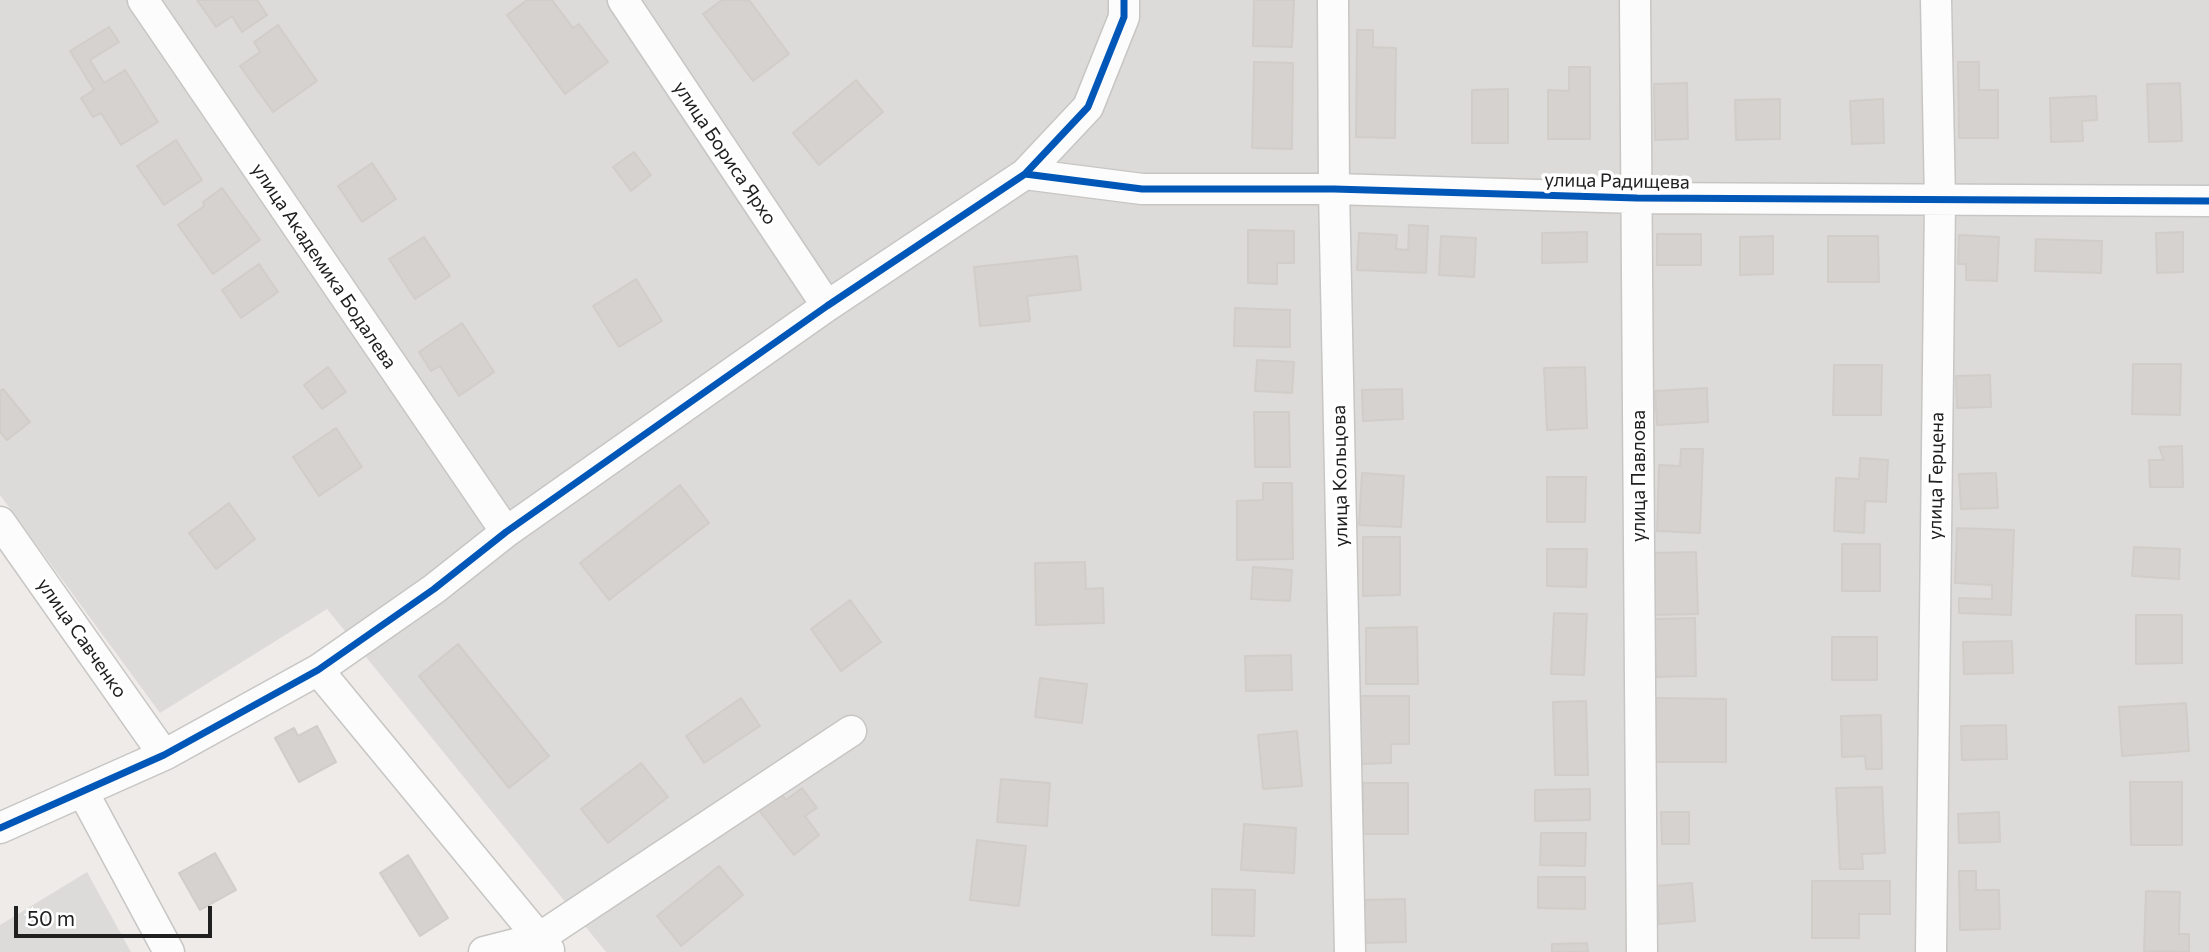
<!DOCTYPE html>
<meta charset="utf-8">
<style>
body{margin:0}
#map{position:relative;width:2209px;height:952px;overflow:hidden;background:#eeebe8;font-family:Commissioner,sans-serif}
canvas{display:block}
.scale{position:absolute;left:14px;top:906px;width:198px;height:32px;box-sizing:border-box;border:4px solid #202020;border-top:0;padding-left:9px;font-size:21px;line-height:24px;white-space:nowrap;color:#202020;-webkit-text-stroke:5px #fff;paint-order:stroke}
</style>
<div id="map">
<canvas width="2209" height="952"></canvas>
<div class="scale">50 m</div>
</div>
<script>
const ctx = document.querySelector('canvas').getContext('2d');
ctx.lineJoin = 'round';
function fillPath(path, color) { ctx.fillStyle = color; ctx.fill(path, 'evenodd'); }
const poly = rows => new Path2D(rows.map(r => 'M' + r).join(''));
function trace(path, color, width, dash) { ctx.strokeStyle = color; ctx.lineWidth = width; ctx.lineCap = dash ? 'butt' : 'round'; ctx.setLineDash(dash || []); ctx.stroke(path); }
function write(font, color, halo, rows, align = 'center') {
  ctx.font = font + ' Commissioner,sans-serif'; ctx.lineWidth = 7; ctx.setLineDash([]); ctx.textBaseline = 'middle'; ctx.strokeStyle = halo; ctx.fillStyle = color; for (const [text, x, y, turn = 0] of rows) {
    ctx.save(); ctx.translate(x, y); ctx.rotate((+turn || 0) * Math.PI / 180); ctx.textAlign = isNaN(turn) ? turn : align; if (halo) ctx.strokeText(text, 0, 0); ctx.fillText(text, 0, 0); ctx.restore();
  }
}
fillPath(poly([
 [0,0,2209,0,2209,952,606,952,327,609,160,713,0,495],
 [87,872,131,952,0,952,0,925]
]), '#dddbda');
const building = poly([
 [197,0,257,0,267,15,242,32,232,16,216,27,197,0],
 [527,0,552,0,573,28,579,24,608,62,565,94,507,15,527,0],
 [722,0,749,0,789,54,753,81,703,14,722,0],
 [1254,0,1294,0,1292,47,1253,46,1254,0],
 [278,25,317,81,273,112,240,66,260,52,254,42,278,25],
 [109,27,119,42,90,60,104,83,125,70,158,122,121,145,101,113,93,117,81,98,94,90,70,51,109,27],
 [1357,30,1373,30,1373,47,1396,48,1395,138,1356,137,1357,30],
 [1254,62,1293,63,1292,149,1252,148,1254,62],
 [1958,62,1979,62,1979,90,1998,90,1998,138,1959,138,1958,62],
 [1569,67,1590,67,1590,139,1548,139,1548,90,1569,91,1569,67],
 [856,80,883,112,819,165,793,133,856,80],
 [1687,83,1688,139,1655,140,1654,84,1687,83],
 [2180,83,2182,141,2149,142,2147,84,2180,83],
 [1508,89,1508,143,1472,143,1472,90,1508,89],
 [2096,96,2097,120,2082,121,2083,141,2051,142,2050,98,2096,96],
 [1780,99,1780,139,1736,140,1735,100,1780,99],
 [1883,99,1884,143,1852,144,1850,101,1883,99],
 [176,140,202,180,164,205,137,166,176,140],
 [634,152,651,175,631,191,613,167,634,152],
 [372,163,396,199,362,222,338,186,372,163],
 [222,188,260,240,213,274,178,225,204,206,203,202,222,188],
 [1409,225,1428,226,1426,273,1357,270,1359,233,1397,235,1396,249,1408,250,1409,225],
 [1248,230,1294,231,1294,263,1277,263,1277,284,1248,283,1248,230],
 [1587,232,1587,262,1542,263,1542,233,1587,232],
 [2183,232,2183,272,2157,273,2156,233,2183,232],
 [1657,234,1701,234,1701,265,1657,265,1657,234],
 [1959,235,1999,237,1997,281,1966,280,1966,264,1958,264,1959,235],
 [1441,236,1476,238,1474,277,1439,275,1441,236],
 [1773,236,1773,274,1740,275,1740,237,1773,236],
 [1828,236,1878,236,1879,282,1828,282,1828,236],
 [424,237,450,276,415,299,389,259,424,237],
 [2036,239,2102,241,2101,273,2035,271,2036,239],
 [1077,256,1081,290,1027,296,1030,321,980,326,974,267,1077,256],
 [259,264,278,292,241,318,222,290,259,264],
 [636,279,662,321,619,347,593,306,636,279],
 [1235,308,1290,310,1290,347,1234,346,1235,308],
 [462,323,494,372,459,396,440,366,431,371,419,352,462,323],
 [1257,360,1294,362,1292,393,1255,391,1257,360],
 [2133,364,2181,364,2180,415,2132,414,2133,364],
 [1834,365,1882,365,1881,415,1833,415,1834,365],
 [328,367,346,392,322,409,304,385,328,367],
 [1585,367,1587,428,1547,430,1544,368,1585,367],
 [1990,375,1991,407,1957,408,1956,376,1990,375],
 [1707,388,1708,422,1657,425,1655,391,1707,388],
 [3,389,30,422,7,440,0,432,0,391,3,389],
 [1402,389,1403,419,1363,421,1362,390,1402,389],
 [1254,412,1289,412,1290,467,1255,467,1254,412],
 [336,428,362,467,319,496,293,457,336,428],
 [2182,446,2183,487,2150,487,2149,460,2164,460,2159,447,2182,446],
 [1681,449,1703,449,1700,533,1657,531,1659,465,1680,466,1681,449],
 [1860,458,1888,460,1886,502,1865,501,1864,533,1834,531,1836,478,1859,479,1860,458],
 [1362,473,1404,476,1401,527,1359,525,1362,473],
 [1996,473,1998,508,1961,509,1959,474,1996,473],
 [1547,477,1586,477,1585,522,1547,522,1547,477],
 [1263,483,1292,483,1293,559,1237,560,1237,501,1263,500,1263,483],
 [680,485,709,523,609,600,580,563,680,485],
 [229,503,255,539,216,569,189,533,229,503],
 [1957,528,2014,530,2011,615,1959,613,1959,598,1992,599,1992,585,1955,583,1957,528],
 [1363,537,1400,537,1400,595,1363,596,1363,537],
 [1842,544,1880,544,1880,591,1842,591,1842,544],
 [2134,547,2180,549,2179,579,2132,576,2134,547],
 [1547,549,1587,549,1586,587,1547,586,1547,549],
 [1696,552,1698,614,1653,615,1651,553,1696,552],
 [1085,562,1086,589,1103,588,1104,623,1036,625,1035,563,1085,562],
 [1253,567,1292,570,1290,601,1251,599,1253,567],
 [850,600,881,642,841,671,811,629,850,600],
 [1554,613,1587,614,1584,675,1551,674,1554,613],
 [2136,615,2182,615,2182,663,2136,664,2136,615],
 [1695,618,1696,676,1656,677,1654,619,1695,618],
 [1417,627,1418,684,1366,684,1366,628,1417,627],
 [1832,637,1877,637,1877,680,1832,680,1832,637],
 [2012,641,2013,673,1964,674,1963,642,2012,641],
 [458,644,549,756,509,788,419,676,458,644],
 [1291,655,1292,690,1246,691,1245,656,1291,655],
 [1040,678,1087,684,1082,723,1035,717,1040,678],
 [1359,696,1409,696,1409,744,1391,744,1391,763,1360,764,1359,696],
 [741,698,760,726,704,763,686,736,741,698],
 [1656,698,1726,699,1726,762,1656,762,1656,698],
 [1586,701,1588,775,1555,775,1553,702,1586,701],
 [2186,703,2189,751,2122,756,2119,707,2186,703],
 [1881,715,1882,769,1866,769,1865,756,1842,757,1841,716,1881,715],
 [2006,725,2007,759,1962,760,1961,726,2006,725],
 [317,726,336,762,299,782,275,738,294,728,298,736,317,726],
 [1297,731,1302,786,1263,789,1258,735,1297,731],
 [641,763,668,797,608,843,581,809,641,763],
 [1001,779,1050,783,1047,826,997,822,1001,779],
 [2130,782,2182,782,2182,845,2131,845,2130,782],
 [1363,783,1408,783,1408,834,1363,834,1363,783],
 [1882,787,1885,853,1862,854,1863,869,1840,869,1836,788,1882,787],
 [802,788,817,808,805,816,819,835,794,855,758,809,780,792,786,800,802,788],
 [1590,789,1590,820,1535,821,1535,790,1590,789],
 [1661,812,1689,812,1689,844,1662,844,1661,812],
 [1999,812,2000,842,1959,843,1958,814,1999,812],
 [1244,824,1296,828,1294,873,1241,870,1244,824],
 [1541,833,1586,833,1585,866,1540,865,1541,833],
 [977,840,1026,846,1019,906,970,900,977,840],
 [215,853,236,890,200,910,179,873,215,853],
 [408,855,448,918,420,936,380,873,408,855],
 [719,866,743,895,681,946,657,916,719,866],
 [1959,871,1976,871,1976,890,1999,890,2000,929,1960,930,1959,871],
 [1538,877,1585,877,1585,909,1538,908,1538,877],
 [1812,881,1890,881,1890,914,1859,914,1859,938,1812,938,1812,881],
 [1692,883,1695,921,1659,924,1656,886,1692,883],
 [1212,889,1255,890,1254,936,1212,935,1212,889],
 [2146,891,2180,892,2179,934,2189,934,2189,952,2144,951,2146,891],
 [1405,899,1406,942,1359,943,1358,900,1405,899],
 [1587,943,1588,952,1552,952,1552,944,1587,943]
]);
fillPath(building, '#d5d2cf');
trace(building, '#d1cdc9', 2);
const street = poly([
 [143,0,506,532],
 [623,0,827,306],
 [1333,0,1334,189,1350,952],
 [1635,0,1642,952],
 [1025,174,1142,189,1334,189,1637,198,2209,201],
 [0,522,164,755],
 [318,670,549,950],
 [83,792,169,952],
 [0,828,164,755,318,670,434,589,506,532,827,306,1025,174,1088,107,1124,17,1124,0],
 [484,952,539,938,851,731],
 [1931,952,1940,201,1936,0]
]);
trace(street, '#c7c6c4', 33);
trace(street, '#fcfcfc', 30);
trace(poly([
 [1025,174,1142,189,1334,189,1637,198,2209,201],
 [0,828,164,755,318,670,434,589,506,532,827,306,1025,174,1088,107,1124,17,1124,0]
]), '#0057b8', 7);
write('19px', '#202020', '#fff', [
 ["улица Бориса Ярхо",725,153,56],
 ["улица Радищева",1617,181,1],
 ["улица Академика Бодалева",324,266,56],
 ["улица Кольцова",1340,476,-91],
 ["улица Павлова",1639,476,-90],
 ["улица Герцена",1936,476,-89],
 ["улица Савченко",82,638,55]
]);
</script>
